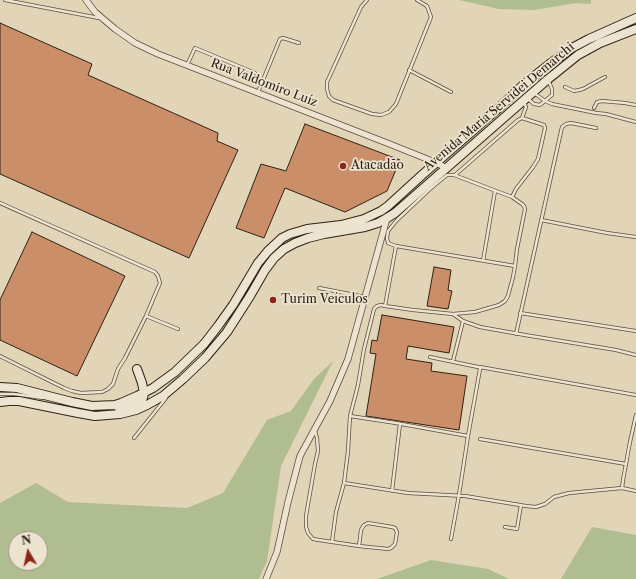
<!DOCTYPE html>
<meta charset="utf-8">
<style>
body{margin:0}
#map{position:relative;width:636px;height:579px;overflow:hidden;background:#e2d4b6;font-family:"Libre Caslon Text",serif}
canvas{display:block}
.north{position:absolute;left:8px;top:531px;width:40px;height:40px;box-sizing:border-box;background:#ece3d0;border:1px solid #a09685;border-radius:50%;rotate:351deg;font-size:11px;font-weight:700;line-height:16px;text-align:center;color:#2f2214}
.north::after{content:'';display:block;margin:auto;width:14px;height:18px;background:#8f2418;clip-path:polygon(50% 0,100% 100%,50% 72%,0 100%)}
</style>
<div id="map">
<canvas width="636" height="579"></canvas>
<div class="north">N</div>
</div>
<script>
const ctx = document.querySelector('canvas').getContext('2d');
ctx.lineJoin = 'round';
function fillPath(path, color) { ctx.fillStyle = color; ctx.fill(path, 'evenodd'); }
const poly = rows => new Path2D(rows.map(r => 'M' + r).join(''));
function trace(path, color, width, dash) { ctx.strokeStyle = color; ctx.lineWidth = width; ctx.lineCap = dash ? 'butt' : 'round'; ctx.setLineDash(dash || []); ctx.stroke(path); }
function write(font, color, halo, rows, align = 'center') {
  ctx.font = font + ' "Libre Caslon Text",serif'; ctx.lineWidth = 3.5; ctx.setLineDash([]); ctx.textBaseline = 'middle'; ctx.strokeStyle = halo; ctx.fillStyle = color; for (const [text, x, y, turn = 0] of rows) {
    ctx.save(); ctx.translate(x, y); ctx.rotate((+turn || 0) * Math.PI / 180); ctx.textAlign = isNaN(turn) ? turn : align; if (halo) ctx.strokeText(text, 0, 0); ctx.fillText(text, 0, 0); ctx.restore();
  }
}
fillPath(poly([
 [459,0,591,0,591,4,576,3,534,10,499,9],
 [333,361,281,466,267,561,259,579,0,579,0,503,36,483,68,502,187,508,223,493,267,420,291,411,314,379],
 [16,539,40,539,40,563,16,563],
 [592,527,636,535,636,579,561,579],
 [431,560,488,569,509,579,377,579]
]), '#b0bd90');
const building = poly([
 [0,23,92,64,88,75,218,133,217,141,238,150,189,258,0,174,0,23],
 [305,124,400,160,387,191,345,212,285,188,264,238,236,228,261,164,286,171,305,124],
 [32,232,125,276,77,376,0,340,0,300,32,232],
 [434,267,451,270,448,290,452,291,448,309,427,306,434,267],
 [382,315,454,327,449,353,408,346,406,359,432,363,431,371,467,376,459,430,366,416,376,354,370,353,372,340,377,341,382,315]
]);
fillPath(building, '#ca8e69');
trace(building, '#2f2214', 1);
const service = poly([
 [5,0,99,18],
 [367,0,361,7,327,82,327,89,329,96,333,100,372,114,381,115,389,112,396,104,431,17,427,6,417,0],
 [187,65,195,48,255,73],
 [409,70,451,92],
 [565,87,574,91,579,90,583,89,605,77],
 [258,92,280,39,283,38,299,43],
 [534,93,545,101,552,104,596,113,606,114,636,122],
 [527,98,534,104,540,105,552,95,552,89,549,82],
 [594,108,597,102,602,101,625,103,636,105],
 [522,118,526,107,524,102],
 [455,175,518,120,522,118,544,125,545,128,538,159,533,167,516,189,512,197],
 [0,203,155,272,158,276,160,283,146,316,125,358,118,369,113,384,108,389,102,392,81,393,72,391,64,388,0,356],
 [541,220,607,233,636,237],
 [483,261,495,191],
 [319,288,365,297],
 [385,306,413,310,453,314,475,312,499,305,505,301,508,296,513,277,515,266,517,249,525,209,524,206,522,204,512,197,454,175,447,175,442,179,430,189,397,220,388,231,387,238,388,243,396,246,515,266],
 [520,313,636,331],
 [453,314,463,321,480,327,525,335,616,350,636,355],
 [146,316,178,329],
 [516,334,562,127,566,124,571,123,596,128],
 [430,357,478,367,480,367,480,369,468,436,459,495,451,539],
 [453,361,463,321],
 [480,367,636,395],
 [0,394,14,394,43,398],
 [350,416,396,423,468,436],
 [315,431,317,438,318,451,315,464,306,516,306,527,308,533,313,539,319,540,359,546,388,549,391,548,395,544,397,532,395,528,392,527,368,523,364,525,361,530,359,546],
 [134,438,166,398],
 [480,439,626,464],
 [344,483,408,493,465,496,526,506,536,507,545,504,554,497,569,493,622,488,636,491],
 [622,488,623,480,630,442,636,415],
 [392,491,400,424],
 [505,527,517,529,521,505],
 [332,542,336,512,344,483,348,451,350,416,358,385,364,349,374,309,377,306,381,305,385,306,396,246]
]);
const minor = poly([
 [86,0,95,12,115,29,135,43,158,54,387,143,437,163,446,168],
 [266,579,277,552,288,502,300,456,330,401,348,359,387,218,386,217]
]);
const secondary = poly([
 [0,387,17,388,72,402,92,406,115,405,121,403,137,396,153,388,175,372,204,344,218,326,233,305,258,263,268,251,282,238,290,234,307,229,341,225,364,219,381,211,388,206,422,175,501,106,523,85,551,63,570,49,589,39,636,18],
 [0,402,9,401,19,401,78,413,95,416,120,414,136,410,147,405,163,396,183,379,205,358,227,332,250,296,265,270,274,258,284,249,295,243,308,238,324,234,365,227,378,223,387,218,395,213,547,80,578,55,600,43,636,29],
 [119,408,132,405,140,401,143,398,144,393,142,383,137,369]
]);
trace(service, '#5c4e3c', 4);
trace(minor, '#5c4e3c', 7);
trace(secondary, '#2f2214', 10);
trace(service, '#ece3d0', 2.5);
trace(minor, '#ece3d0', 5.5);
trace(secondary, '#ece3d0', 8);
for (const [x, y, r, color] of [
 [343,166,4,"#8f2418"],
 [273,300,4,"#8f2418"]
]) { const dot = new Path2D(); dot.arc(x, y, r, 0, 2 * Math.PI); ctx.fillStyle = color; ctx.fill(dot); trace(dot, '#ece3d0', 1.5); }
write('12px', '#2f2214', '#ece3d0', [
 ["Rua Valdomiro Luíz",264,83,21],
 ["Avenida Maria Servidei Demarchi",499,107,-40]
]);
write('12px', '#2f2214', '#ece3d0', [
 ["Atacadão",351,166],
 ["Turim Veículos",281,300]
], 'left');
</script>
